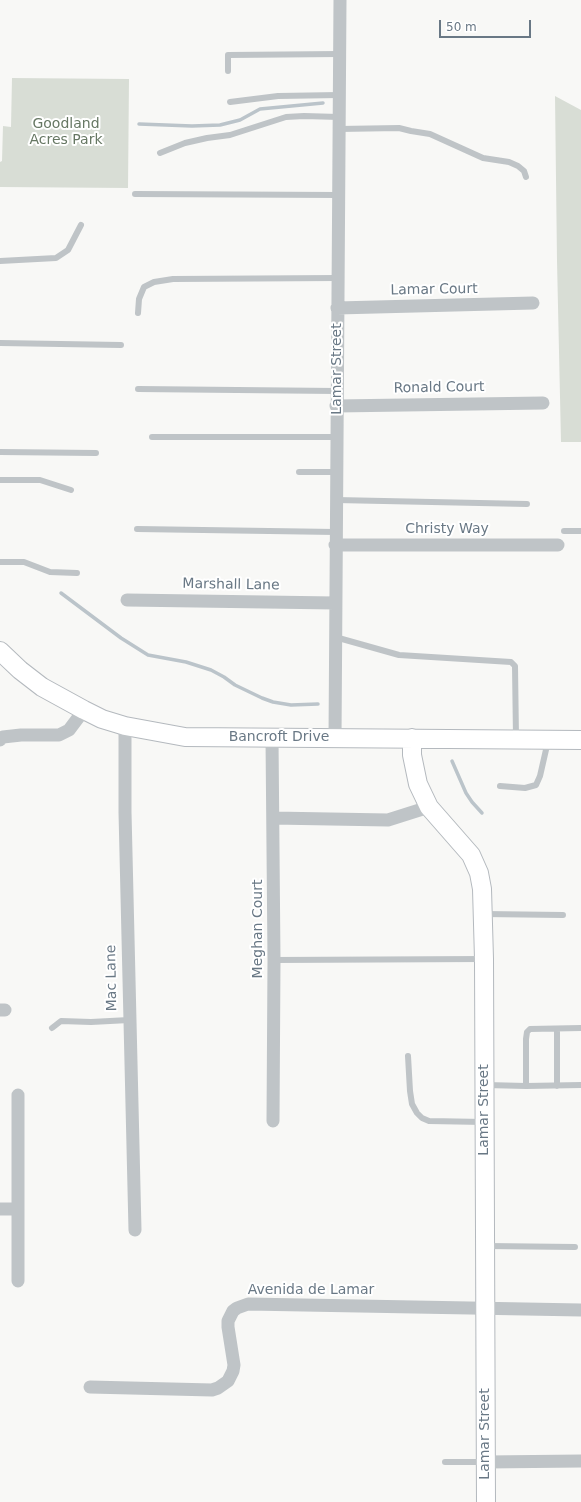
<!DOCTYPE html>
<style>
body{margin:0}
#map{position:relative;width:581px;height:1502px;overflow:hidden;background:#f8f8f6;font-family:"DejaVu Sans",sans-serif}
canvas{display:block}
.scale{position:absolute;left:439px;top:20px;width:92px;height:18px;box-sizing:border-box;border:2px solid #697885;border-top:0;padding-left:5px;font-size:12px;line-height:14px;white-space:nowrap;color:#697885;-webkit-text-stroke:3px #fff;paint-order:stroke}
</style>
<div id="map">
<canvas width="581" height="1502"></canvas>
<div class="scale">50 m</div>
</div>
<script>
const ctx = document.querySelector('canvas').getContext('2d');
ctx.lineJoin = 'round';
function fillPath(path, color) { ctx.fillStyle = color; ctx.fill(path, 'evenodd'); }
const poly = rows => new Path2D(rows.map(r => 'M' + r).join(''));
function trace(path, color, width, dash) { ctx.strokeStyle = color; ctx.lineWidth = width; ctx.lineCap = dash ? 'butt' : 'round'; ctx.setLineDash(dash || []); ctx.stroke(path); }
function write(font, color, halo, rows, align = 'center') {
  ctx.font = font + ' "DejaVu Sans",sans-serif'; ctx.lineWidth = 4; ctx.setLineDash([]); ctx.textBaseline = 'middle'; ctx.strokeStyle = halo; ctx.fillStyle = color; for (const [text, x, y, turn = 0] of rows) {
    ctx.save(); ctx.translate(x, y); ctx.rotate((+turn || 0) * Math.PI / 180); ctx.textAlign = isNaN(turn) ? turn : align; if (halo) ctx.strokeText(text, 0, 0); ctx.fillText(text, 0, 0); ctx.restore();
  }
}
fillPath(poly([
 [12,78,129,79,128,188,0,187,0,162,2,161,3,126,11,127],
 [555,96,581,110,581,442,561,442,557,261]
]), '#d8ddd5');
trace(poly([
 [139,124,192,126,220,125,240,120,260,109,323,103],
 [61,593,121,638,148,655,186,662,211,670,224,677,235,685,262,698,273,702,291,705,318,704],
 [452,761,466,793,472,802,482,813]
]), '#bbc4ca', 3.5);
const secondary = poly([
 [0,651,20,670,42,687,84,710,102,719,125,726,185,737,581,740],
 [412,738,412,755,418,784,429,807,471,855,479,873,482,889,484,959,486,1502]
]);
trace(secondary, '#b4b9be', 20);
trace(poly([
 [228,71,228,55,339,54],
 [230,102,278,96,339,95],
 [339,129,399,128,411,131,430,134,483,158,509,162,518,166,524,171,526,177],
 [160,153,185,143,207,138,230,135,286,117,304,116,339,117],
 [135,194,338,195],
 [0,261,56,258,68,250,81,225],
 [138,313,139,299,144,287,154,282,173,279,337,278],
 [0,343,121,345],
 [138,389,336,391],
 [152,437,336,437],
 [0,452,96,453],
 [299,472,336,472],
 [0,480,40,480,71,490],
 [336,500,527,504],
 [137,529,335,532],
 [564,531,581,531],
 [0,562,24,562,50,572,77,573],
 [335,637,399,655,511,662,515,666,516,738],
 [500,786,525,788,536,785,540,776,548,741],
 [484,914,563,915],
 [274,960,483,959],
 [52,1028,61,1021,91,1022,129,1020],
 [557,1029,557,1086],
 [408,1056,410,1091,412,1104,417,1113,422,1118,429,1121,484,1122],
 [486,1085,526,1086,526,1039,527,1032,530,1029,581,1028],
 [526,1086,581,1085],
 [487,1246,575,1247],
 [445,1462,484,1462]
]), '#bfc4c7', 6);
trace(poly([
 [337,308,533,303],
 [336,406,543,403],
 [335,545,558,545],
 [127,600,335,603],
 [125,726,125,812,135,1230],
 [272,738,274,960,273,1121],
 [335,738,340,0],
 [0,740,3,737,21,735,59,735,69,730,84,710],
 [273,818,388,820,429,807],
 [0,1010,5,1010],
 [18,1095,18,1281],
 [0,1209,18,1209],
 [90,1387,212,1390,218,1388,228,1381,233,1371,234,1365,228,1327,228,1321,233,1311,237,1308,248,1304,581,1310],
 [486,1462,581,1461]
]), '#bfc4c7', 13);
trace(secondary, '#fff', 18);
write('14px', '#667763', '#fff', [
 ["Goodland",66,124],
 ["Acres Park",66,140]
]);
write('14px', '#697885', '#fff', [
 ["Lamar Court",434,290,-1],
 ["Lamar Street",337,369,-90],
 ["Ronald Court",439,388,-1],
 ["Christy Way",447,529],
 ["Marshall Lane",231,585,1],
 ["Bancroft Drive",279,737],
 ["Meghan Court",258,929,-90],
 ["Mac Lane",112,978,-91],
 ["Lamar Street",484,1110,-90],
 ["Avenida de Lamar",311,1290],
 ["Lamar Street",485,1434,-90]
]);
</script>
